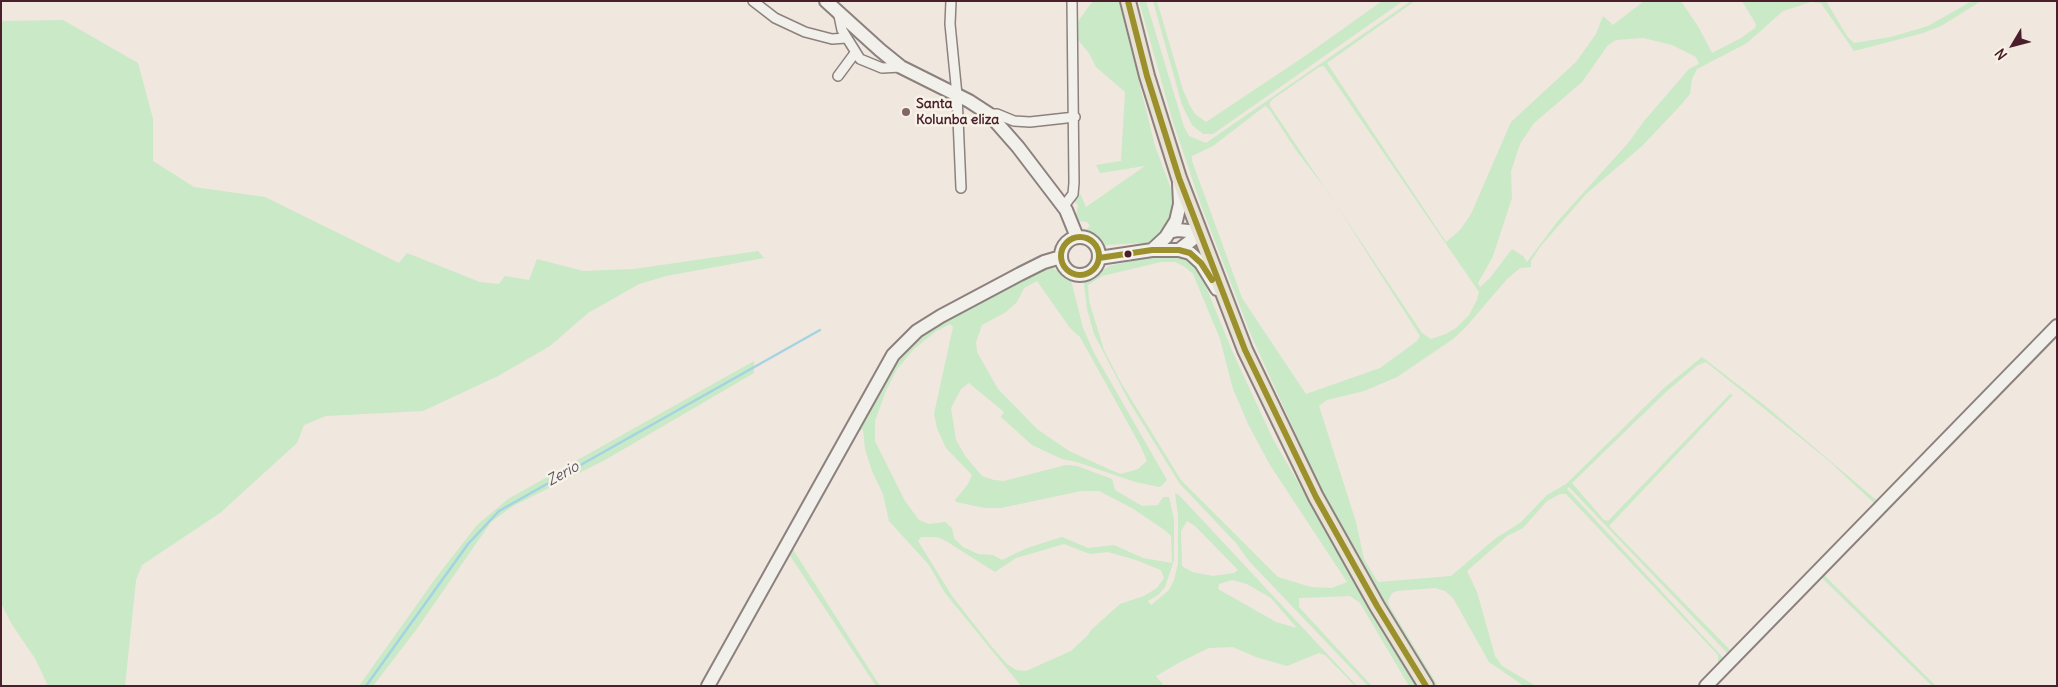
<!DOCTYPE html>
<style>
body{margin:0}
#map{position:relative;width:2058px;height:687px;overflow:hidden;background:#f0e7de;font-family:Delius,sans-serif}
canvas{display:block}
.frame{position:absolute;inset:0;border:2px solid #4a1f2b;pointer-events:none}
.north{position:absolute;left:1988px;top:20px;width:50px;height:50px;-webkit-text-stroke:4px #f7f3e8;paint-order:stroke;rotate:233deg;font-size:14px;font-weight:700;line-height:20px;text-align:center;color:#4a1f2b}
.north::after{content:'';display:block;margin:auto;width:18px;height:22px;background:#4a1f2b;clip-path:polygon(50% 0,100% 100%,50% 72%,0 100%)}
</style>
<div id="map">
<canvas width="2058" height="687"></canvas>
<div class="frame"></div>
<div class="north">N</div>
</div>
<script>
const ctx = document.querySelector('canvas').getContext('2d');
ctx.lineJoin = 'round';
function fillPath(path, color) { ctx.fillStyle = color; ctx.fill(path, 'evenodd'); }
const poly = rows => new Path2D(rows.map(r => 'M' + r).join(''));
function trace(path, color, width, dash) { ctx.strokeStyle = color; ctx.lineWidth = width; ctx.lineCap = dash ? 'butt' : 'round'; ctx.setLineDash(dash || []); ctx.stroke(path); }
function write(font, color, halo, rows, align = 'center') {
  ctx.font = font + ' Delius,sans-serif'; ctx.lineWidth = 5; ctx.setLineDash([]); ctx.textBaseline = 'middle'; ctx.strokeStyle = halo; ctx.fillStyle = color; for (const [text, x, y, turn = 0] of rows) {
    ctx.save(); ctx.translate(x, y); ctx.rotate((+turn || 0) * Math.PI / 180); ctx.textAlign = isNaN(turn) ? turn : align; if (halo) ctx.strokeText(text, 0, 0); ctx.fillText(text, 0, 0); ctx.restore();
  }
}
fillPath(poly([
 [1093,1,1119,1,1155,146,1171,189,1172,214,1162,235,1144,245,1143,243,1105,245,1085,230,1090,226,1087,222,1078,221,1076,217,1078,205,1074,201,1078,189,1086,207,1145,166,1100,173,1096,165,1121,161,1125,92,1096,67,1089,53,1078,40,1076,27,1079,20],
 [1139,1,1146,1,1184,127,1189,136,1206,143,1411,1,1415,1,1327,63,1446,242,1460,230,1471,214,1511,122,1576,62,1596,34,1603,16,1613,25,1644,1,1681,1,1699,28,1712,53,1741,38,1755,28,1756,24,1742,1,1826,1,1847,36,1854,43,1891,37,1928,26,1972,1,1981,1,1941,26,1923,33,1854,51,1821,3,1811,2,1783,11,1747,43,1697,69,1692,79,1690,94,1678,108,1642,146,1586,194,1540,247,1531,261,1531,267,1520,268,1507,279,1465,328,1453,339,1397,377,1364,391,1327,400,1319,406,1356,522,1364,559,1378,582,1451,576,1496,538,1520,523,1547,495,1566,484,1664,388,1702,357,1768,408,1875,499,1881,499,2014,362,1730,656,1569,487,1567,489,1726,661,1702,686,1697,686,1718,663,1718,655,1566,494,1560,494,1547,501,1523,528,1507,536,1467,571,1477,592,1495,656,1502,666,1536,686,1524,686,1489,662,1453,598,1445,591,1435,588,1397,591,1392,593,1388,601,1390,607,1438,686,1434,686,1380,596,1318,483,1251,335,1201,205,1172,119],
 [1643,38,1672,45,1696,57,1699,64,1689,69,1644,121,1629,142,1557,222,1527,262,1523,256,1512,249,1490,278,1480,287,1478,283,1493,256,1512,198,1511,171,1520,144,1534,123,1582,82,1608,45,1616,40],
 [1324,66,1479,292,1477,300,1469,315,1456,328,1446,334,1431,339,1422,333,1270,106,1270,102,1273,99,1319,67],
 [1265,106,1269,109,1298,153,1328,192,1420,336,1417,341,1380,368,1306,394,1242,298,1192,161,1192,156,1213,146],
 [1706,362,1828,460,1875,504,1744,639,1730,650,1609,526,1733,395,1730,394,1608,521,1604,520,1572,483,1667,391,1698,365],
 [1153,1,1157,1,1183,90,1190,106,1195,114,1206,122,1305,56,1382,1,1403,1,1213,134,1203,134,1192,125,1182,105],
 [63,20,138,63,153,119,153,161,194,187,265,197,399,263,407,253,480,282,499,284,505,276,529,280,537,259,583,271,634,269,758,251,764,258,666,276,639,284,588,313,550,346,498,376,423,411,326,416,304,425,297,443,220,513,142,565,136,580,125,686,48,686,36,660,11,623,1,603,1,21],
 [1164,254,1177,254,1186,258,1200,272,1233,353,1273,439,1416,686,1409,686,1360,603,1350,596,1299,598,1299,607,1372,686,1368,686,1249,561,1236,543,1180,484,1130,403,1094,334,1087,309,1084,284,1085,281,1109,266],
 [1161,262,1175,262,1185,267,1193,274,1220,339,1233,389,1249,426,1270,465,1347,582,1332,588,1311,587,1278,577,1181,480,1120,381,1104,350,1089,301,1088,285,1102,276],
 [1046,268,1053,268,1071,280,1083,328,1094,353,1167,480,1160,487,1135,482,1077,462,1062,459,1032,445,1001,417,1004,412,969,383,961,389,951,408,956,440,966,457,982,476,994,480,1004,481,1066,465,1077,466,1112,479,1115,490,1142,506,1158,505,1163,497,1169,497,1174,520,1174,560,1165,587,1158,595,1148,601,1151,605,1169,590,1174,580,1178,564,1178,515,1175,493,1179,495,1357,686,1355,686,1325,655,1319,653,1287,666,1256,657,1233,647,1209,648,1182,661,1156,676,1164,686,1021,686,945,593,929,565,889,521,883,494,872,471,865,449,863,429,855,434,792,548,880,686,876,686,789,554,715,686,711,686,894,358,925,329],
 [1037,281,1070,328,1080,337,1140,445,1147,461,1138,469,1121,474,1113,471,1069,451,1037,429,998,389,977,352,976,342,982,325,1006,312,1017,302,1024,288],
 [950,324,953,327,934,414,937,428,946,448,972,475,968,484,955,500,956,502,985,508,1001,508,1081,491,1099,491,1132,508,1166,531,1171,536,1172,563,1143,558,1114,545,1088,548,1062,537,1027,548,1002,560,993,555,978,554,963,547,954,538,952,528,945,522,929,524,919,520,905,501,875,441,875,421,885,393,897,369,914,349,935,332],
 [1187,521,1195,526,1238,570,1234,573,1213,576,1192,572,1182,566,1181,531],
 [921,537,937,537,946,541,995,572,1016,558,1064,544,1090,554,1108,552,1136,560,1161,570,1164,578,1157,588,1144,596,1120,604,1091,630,1088,635,1071,651,1026,671,1016,670,1007,664,992,647,952,596,918,541],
 [1232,580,1247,584,1271,598,1297,628,1276,622,1218,589,1219,584],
 [2057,330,2034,358,1823,574,1936,686,1932,686,1822,578,1815,581,1715,686,1711,686],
 [754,361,754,373,605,460,513,506,491,522,416,630,373,686,359,686,435,579,477,525,508,499]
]), '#c9e9c7');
trace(poly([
 [366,686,468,544,499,511,820,330]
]), '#a4d3e2', 2.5);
const street = poly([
 [753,1,775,18,805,32,832,39,846,38],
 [951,1,950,24,957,95,961,188],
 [838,11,842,30,860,59,882,68,901,67],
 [838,76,855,53],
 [989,114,997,114,1014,121,1030,122,1075,117],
 [1063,207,1073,194,1074,183,1072,1]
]);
const secondary = poly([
 [826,1,880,50,901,67,969,101,989,114,1018,147,1066,210,1077,237],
 [1169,232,1178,230,1198,232,1193,239,1179,250],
 '1061 256a19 19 0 1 1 38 0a19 19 0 1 1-38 0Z',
 [1152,250,1166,237,1176,221,1180,204,1179,183],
 [1099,258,1152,250,1179,250,1190,253,1201,263,1217,289],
 [708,686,893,355,917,331,941,316,1020,274,1044,262,1061,257],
 [1706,686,2057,326]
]);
const primary = poly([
 [1128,1,1147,76,1179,178,1245,350,1316,497,1377,606,1426,686]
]);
trace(street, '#8d817f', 12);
trace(secondary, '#8d817f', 16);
trace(primary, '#8d817f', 18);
trace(street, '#f2f0eb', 9);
trace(secondary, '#f2f0eb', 12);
trace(primary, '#e7e2d3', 14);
trace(poly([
 [1128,1,1147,76,1179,178,1245,350,1316,497,1377,606,1426,686],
 '1061 256a19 19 0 1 1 38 0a19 19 0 1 1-38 0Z',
 [1099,258,1152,250,1179,250,1190,253,1201,263,1212,280]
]), '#9c902c', 6);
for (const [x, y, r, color] of [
 [906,112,5,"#84656a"],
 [1128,254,4.5,"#4a1f2b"]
]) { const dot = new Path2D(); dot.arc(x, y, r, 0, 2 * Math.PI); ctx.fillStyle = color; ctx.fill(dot); trace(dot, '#f7f3e8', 2); }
write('bold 14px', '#4a1f2b', '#f7f3e8', [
 ["Santa",916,104],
 ["Kolunba eliza",916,120]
], 'left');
write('italic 15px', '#5b5362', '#f7f3e8', [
 ["Zerio",563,474,-29]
]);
</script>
